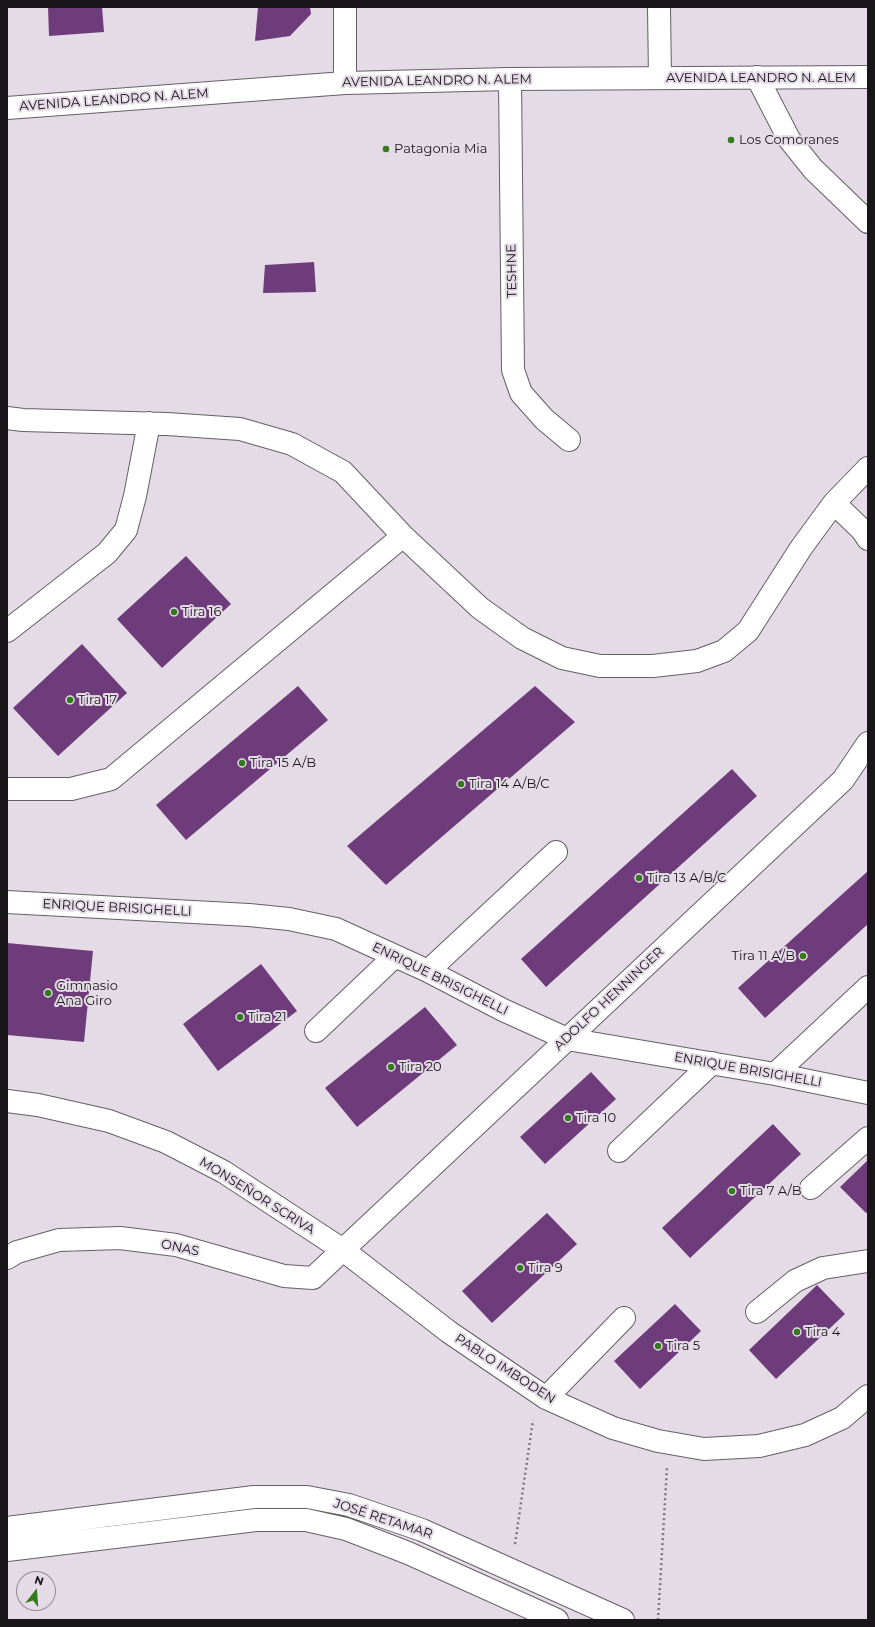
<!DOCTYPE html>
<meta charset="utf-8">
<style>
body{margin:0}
#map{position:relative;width:875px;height:1627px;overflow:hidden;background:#e4dbe6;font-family:Montserrat,sans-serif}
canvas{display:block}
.frame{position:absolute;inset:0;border:8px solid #19161a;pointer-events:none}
.north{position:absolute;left:16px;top:1571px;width:40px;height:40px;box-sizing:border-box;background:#e4dbe6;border:1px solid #938c94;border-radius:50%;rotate:17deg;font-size:11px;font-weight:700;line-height:16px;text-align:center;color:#19161a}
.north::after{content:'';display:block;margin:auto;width:14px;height:18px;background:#34791c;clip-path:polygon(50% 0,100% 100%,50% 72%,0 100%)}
</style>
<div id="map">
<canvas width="875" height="1627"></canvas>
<div class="frame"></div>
<div class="north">N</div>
</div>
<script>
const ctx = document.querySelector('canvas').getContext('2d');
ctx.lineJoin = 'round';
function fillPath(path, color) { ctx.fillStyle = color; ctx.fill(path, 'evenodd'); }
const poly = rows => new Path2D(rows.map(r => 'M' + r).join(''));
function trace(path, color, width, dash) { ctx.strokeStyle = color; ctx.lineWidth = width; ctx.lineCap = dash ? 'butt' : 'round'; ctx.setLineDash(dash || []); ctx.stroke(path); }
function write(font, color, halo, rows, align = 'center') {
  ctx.font = font + ' Montserrat,sans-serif'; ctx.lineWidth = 4; ctx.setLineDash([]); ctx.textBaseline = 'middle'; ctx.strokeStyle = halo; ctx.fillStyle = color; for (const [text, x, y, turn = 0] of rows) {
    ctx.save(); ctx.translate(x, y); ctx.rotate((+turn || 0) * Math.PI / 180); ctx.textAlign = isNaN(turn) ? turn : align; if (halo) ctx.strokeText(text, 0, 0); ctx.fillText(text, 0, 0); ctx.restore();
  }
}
fillPath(poly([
 [48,7,102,7,104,32,49,36],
 [258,7,310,7,311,14,290,36,255,41],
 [314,262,316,292,263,293,265,265],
 [186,556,231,604,162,668,117,619],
 [82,644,127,693,58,756,13,708],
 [298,686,328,720,186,840,156,805],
 [535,686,575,722,386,885,347,846],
 [732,769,757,796,546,987,521,959],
 [868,871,868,924,765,1018,738,988],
 [7,943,93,951,84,1042,7,1035],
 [261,964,297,1011,218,1071,183,1024],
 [425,1007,457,1045,357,1127,325,1088],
 [591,1072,616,1099,545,1164,520,1137],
 [773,1124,801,1154,690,1258,662,1228],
 [868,1160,868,1212,866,1213,840,1187],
 [547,1213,577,1244,492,1323,462,1291],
 [817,1285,845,1314,776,1379,749,1350],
 [675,1304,701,1331,640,1389,614,1361]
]), '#6e3c7b');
const minor = poly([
 [345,7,345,83],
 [659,7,660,78],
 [757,77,789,139,813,169,868,222],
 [510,79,513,370,521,393,544,419,569,440],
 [7,418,23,420,167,424,240,429,292,444,343,472,403,536,480,608,522,638,562,658,600,666,653,666,697,661,724,651,748,631,801,548,834,503,868,468],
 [834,503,862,530,868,539],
 [7,631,107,553,126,530,135,496,149,423],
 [7,789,71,789,111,779,403,536],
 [7,902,249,915,289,919,336,929,428,971,503,1010,567,1039,775,1074,868,1093],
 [428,971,556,852],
 [316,1031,395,956],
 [775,1074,868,987],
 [7,1101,38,1105,109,1121,166,1142,224,1172,343,1250,449,1332,546,1398,613,1428,658,1441,704,1449,759,1446,805,1435,842,1418,868,1396],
 [619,1151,712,1063],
 [811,1188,868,1138],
 [7,1258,17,1252,59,1240,120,1238,176,1245,284,1276,313,1278,843,780,868,743],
 [757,1312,795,1281,823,1268,868,1261],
 [546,1398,624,1318]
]);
const major = poly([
 [7,1528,254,1497,307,1497,349,1505,422,1530,623,1620],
 [7,1550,256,1520,306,1520,346,1529,408,1553,557,1620]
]);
const highway = poly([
 [7,108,345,83,510,79,868,77]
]);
trace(minor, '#665e68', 24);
trace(major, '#665e68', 24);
trace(highway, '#665e68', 24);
trace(poly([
 [515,1544,533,1420],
 [658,1620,667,1467]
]), '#7c767d', 2.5, [2, 3]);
trace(minor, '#fff', 22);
trace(major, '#fff', 22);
trace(highway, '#fff', 22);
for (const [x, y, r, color] of [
 [731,140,4,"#34791c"],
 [386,149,4,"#34791c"],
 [174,612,4,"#34791c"],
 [70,700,4,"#34791c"],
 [242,763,4,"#34791c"],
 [461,784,4,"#34791c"],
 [639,878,4,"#34791c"],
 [803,956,4,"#34791c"],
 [48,993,4,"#34791c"],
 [240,1017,4,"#34791c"],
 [391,1067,4,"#34791c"],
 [568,1118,4,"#34791c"],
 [732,1191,4,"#34791c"],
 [520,1268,4,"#34791c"],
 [797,1332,4,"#34791c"],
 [658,1346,4,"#34791c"]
]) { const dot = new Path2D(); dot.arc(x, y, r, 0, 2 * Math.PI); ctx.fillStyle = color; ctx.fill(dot); trace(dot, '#e4dbe6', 1.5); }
write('13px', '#19161a', '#e4dbe6', [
 ["AVENIDA LEANDRO N. ALEM",761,78],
 ["AVENIDA LEANDRO N. ALEM",437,81,-1],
 ["AVENIDA LEANDRO N. ALEM",114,100,-4],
 ["TESHNE",512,271,-91],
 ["ENRIQUE BRISIGHELLI",117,908,3],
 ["ENRIQUE BRISIGHELLI",440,979,26],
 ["ADOLFO HENNINGER",609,999,-43],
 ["ENRIQUE BRISIGHELLI",748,1070,10],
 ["MONSEÑOR SCRIVA",257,1196,32],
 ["ONAS",180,1248,12],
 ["PABLO IMBODEN",505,1369,33],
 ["JOSÉ RETAMAR",383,1519,18]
]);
write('13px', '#19161a', '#e4dbe6', [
 ["Los Comoranes",739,140],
 ["Patagonia Mia",394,149],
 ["Tira 16",182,612],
 ["Tira 17",78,700],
 ["Tira 15 A/B",250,763],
 ["Tira 14 A/B/C",469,784],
 ["Tira 13 A/B/C",647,878],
 ["Tira 11 A/B",795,956,"right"],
 ["Gimnasio",56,986],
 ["Ana Giro",56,1001],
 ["Tira 21",248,1017],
 ["Tira 20",399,1067],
 ["Tira 10",576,1118],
 ["Tira 7 A/B",740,1191],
 ["Tira 9",528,1268],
 ["Tira 4",805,1332],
 ["Tira 5",666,1346]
], 'left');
</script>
